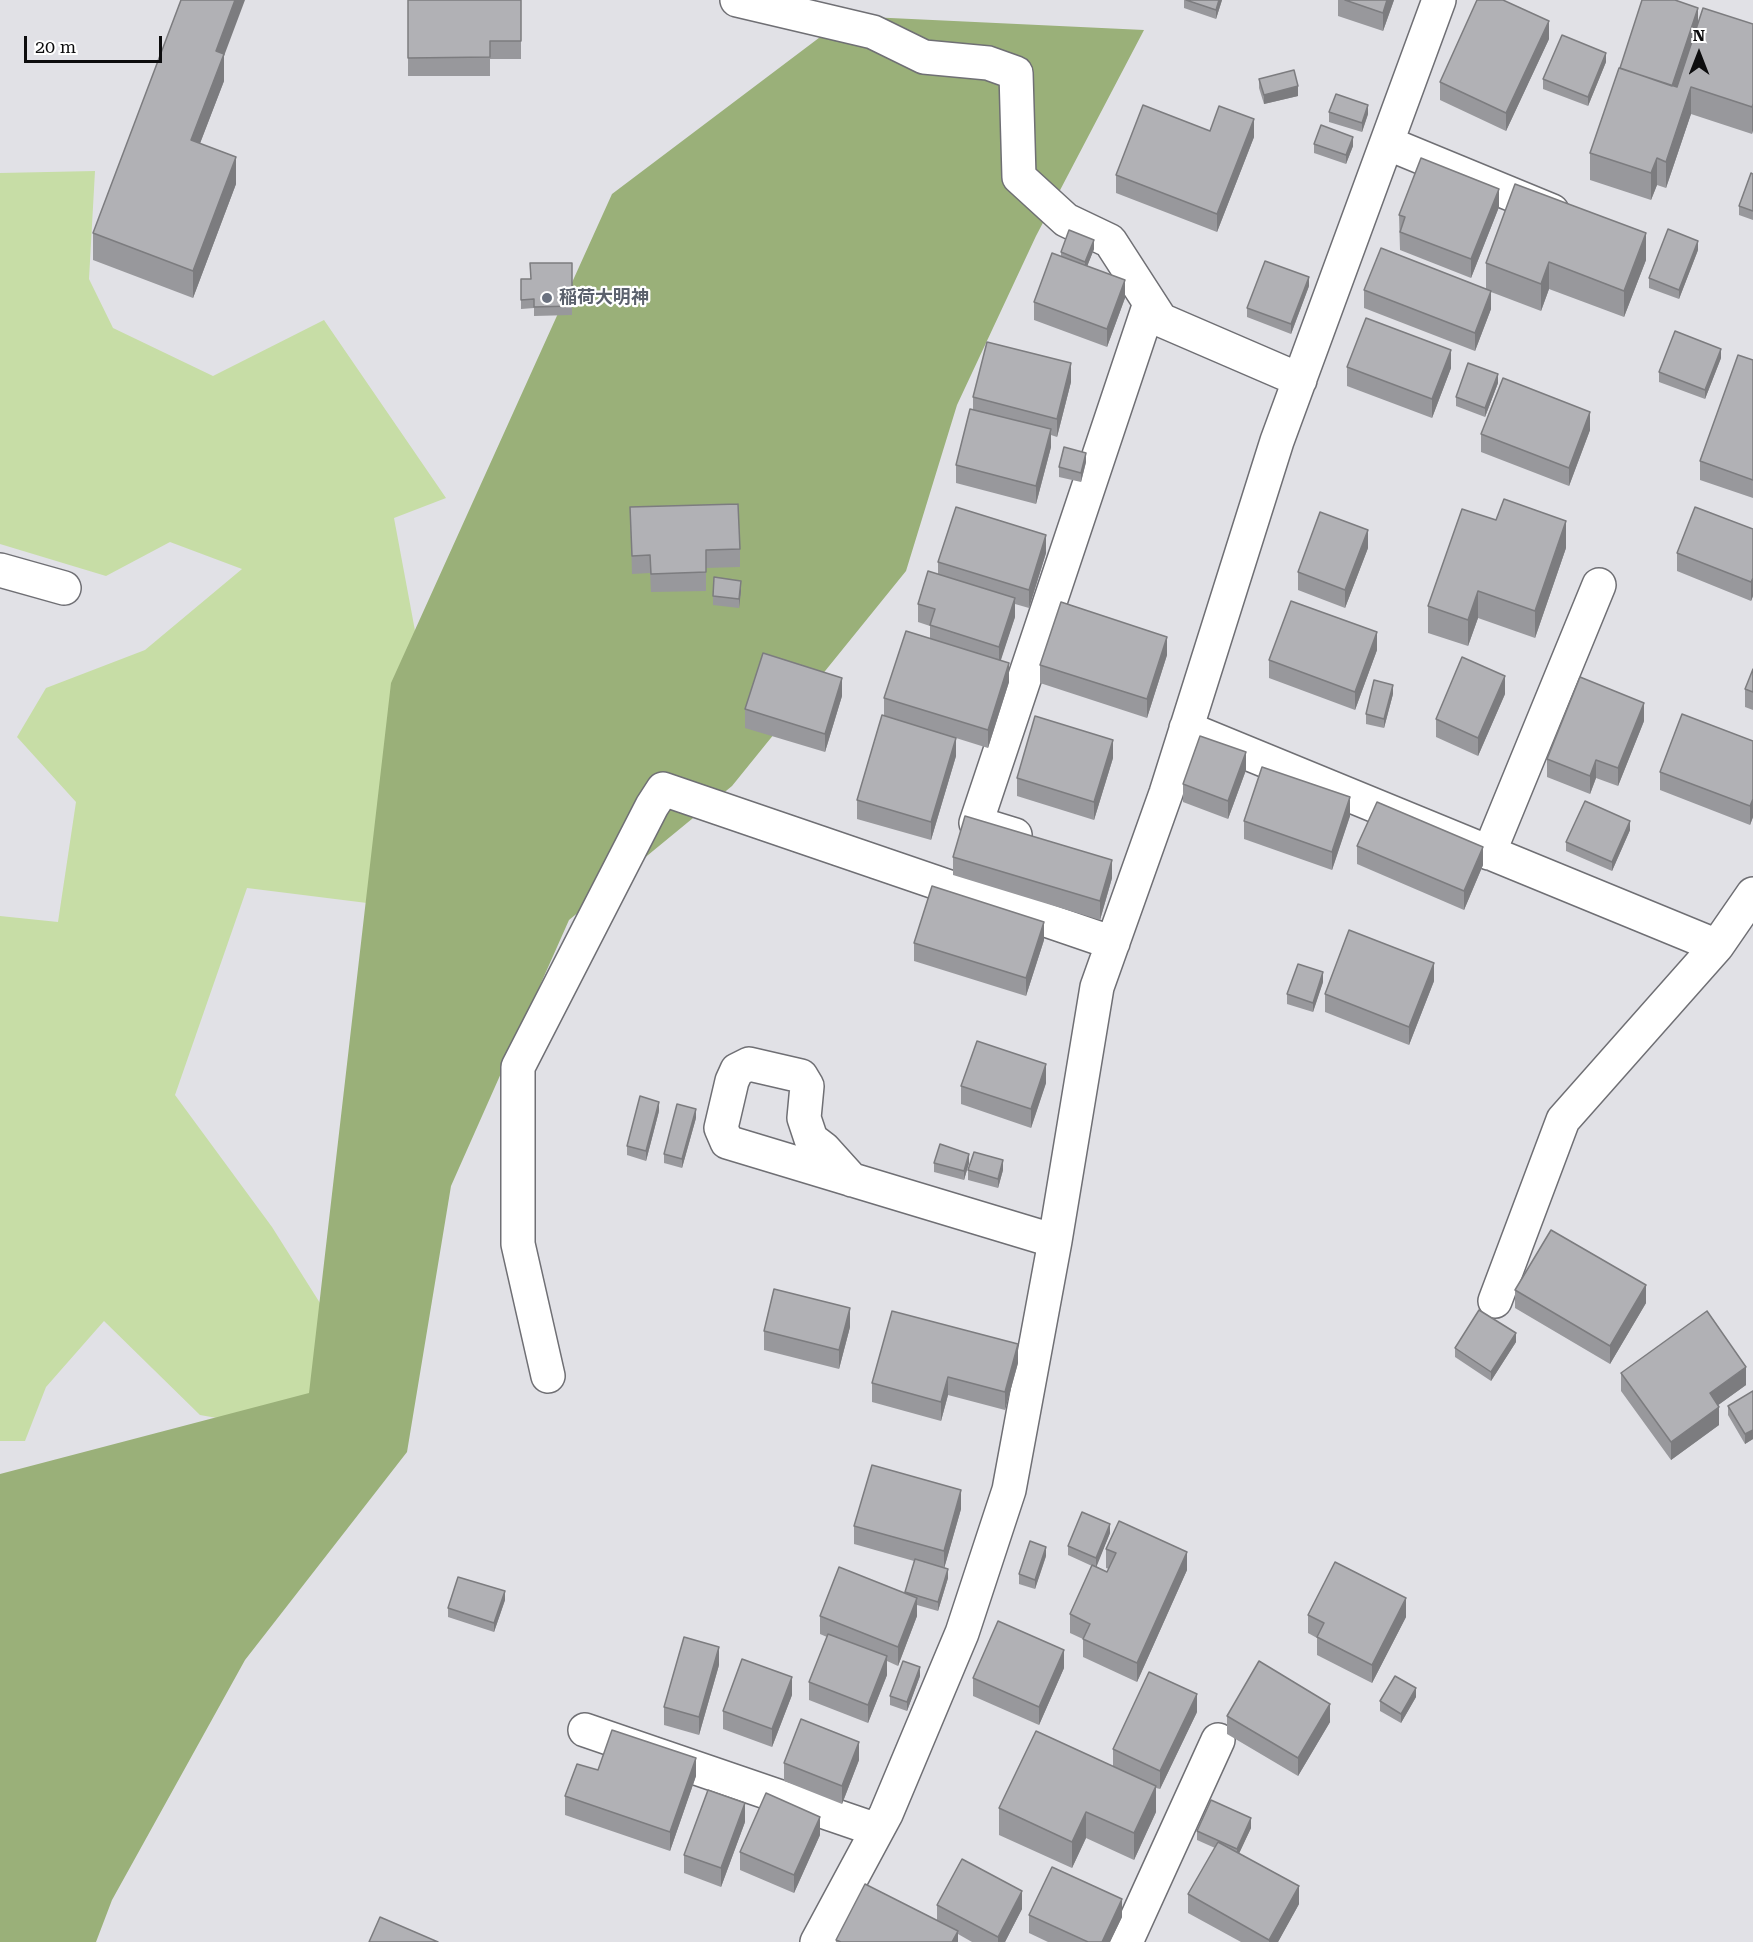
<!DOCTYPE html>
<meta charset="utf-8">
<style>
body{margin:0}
#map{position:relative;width:1753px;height:1942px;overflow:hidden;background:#e1e1e6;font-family:"Roboto Serif",serif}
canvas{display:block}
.north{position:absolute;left:1669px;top:24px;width:60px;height:60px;-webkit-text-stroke:4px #fff;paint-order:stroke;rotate:0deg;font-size:16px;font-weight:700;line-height:24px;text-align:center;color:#0d0d0e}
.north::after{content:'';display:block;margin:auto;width:21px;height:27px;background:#0d0d0e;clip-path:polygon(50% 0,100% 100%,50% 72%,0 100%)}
.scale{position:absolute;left:24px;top:36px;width:138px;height:27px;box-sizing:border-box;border:3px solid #0d0d0e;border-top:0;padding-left:8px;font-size:18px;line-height:21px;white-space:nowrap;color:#0d0d0e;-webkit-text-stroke:4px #fff;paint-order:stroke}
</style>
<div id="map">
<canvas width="1753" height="1942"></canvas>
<div class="north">N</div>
<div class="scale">20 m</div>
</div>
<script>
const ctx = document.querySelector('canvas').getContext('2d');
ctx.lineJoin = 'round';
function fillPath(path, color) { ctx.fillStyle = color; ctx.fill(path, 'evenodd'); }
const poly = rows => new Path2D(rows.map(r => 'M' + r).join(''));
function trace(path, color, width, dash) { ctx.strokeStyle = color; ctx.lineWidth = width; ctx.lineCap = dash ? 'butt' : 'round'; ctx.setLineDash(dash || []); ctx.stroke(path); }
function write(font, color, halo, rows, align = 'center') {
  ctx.font = font + ' "Roboto Serif","Noto Sans JP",serif'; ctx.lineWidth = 4.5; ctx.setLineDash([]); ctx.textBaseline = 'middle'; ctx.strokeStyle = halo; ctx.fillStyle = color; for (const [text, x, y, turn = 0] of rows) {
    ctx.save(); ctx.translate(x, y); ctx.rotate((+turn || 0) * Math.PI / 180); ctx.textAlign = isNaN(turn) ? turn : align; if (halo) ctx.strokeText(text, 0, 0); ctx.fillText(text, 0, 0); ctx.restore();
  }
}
fillPath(poly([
 [95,171,89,279,113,328,213,376,324,320,446,498,394,518,438,754,399,907,247,888,175,1095,272,1227,337,1330,325,1437,200,1415,104,1321,46,1387,25,1441,0,1441,0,916,58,922,76,802,17,737,46,688,145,650,242,569,170,542,106,576,0,544,0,173]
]), '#c7dda6');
fillPath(poly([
 [848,16,1144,30,1036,236,957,405,906,571,732,786,569,920,451,1186,407,1452,245,1660,112,1900,96,1942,0,1942,0,1474,309,1393,391,683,612,194]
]), '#9ab079');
const street = poly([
 [737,0,873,32,924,57,988,63,1016,73,1019,177,1066,220,1110,241,1161,320,1300,380],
 [1387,143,1552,211],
 [0,570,64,588],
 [1186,728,1717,946,1753,894],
 [1015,835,976,823,1150,303],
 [1489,853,1599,585],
 [852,1180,824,1149,811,1139,804,1118,807,1086,801,1076,749,1064,737,1070,732,1081,721,1128,727,1142,1055,1241],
 [1495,1301,1563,1120,1717,946],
 [548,1376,518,1244,518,1067,652,806,663,789,1113,943],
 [585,1730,877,1830],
 [817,1942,886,1814,962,1633,1009,1490,1055,1241,1097,987,1166,793,1277,441,1439,0],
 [1126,1942,1218,1740]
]);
trace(street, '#6f6f74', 36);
trace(street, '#fff', 33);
fillPath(poly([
 [408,0,521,0,521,59,490,59,490,76,408,76],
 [1184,0,1222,0,1216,19,1184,8],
 [1338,0,1394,0,1383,31,1338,16],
 [1698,24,1753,24,1753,130,1752,134,1691,114,1666,188,1657,185,1651,200,1590,180,1590,153,1620,69],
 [1549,39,1506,131,1440,100,1440,82],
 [224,56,224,81,200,143,236,184,193,298,93,260,93,233],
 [1606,62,1588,106,1543,89,1543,79],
 [1259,79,1298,96,1264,104,1259,88],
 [1329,112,1368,114,1362,132,1329,122],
 [1210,131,1254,137,1217,232,1116,193,1116,175],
 [1314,144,1353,146,1346,164,1314,153],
 [1753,174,1753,220,1739,215,1739,206],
 [1499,207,1471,278,1400,250,1399,215],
 [1094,249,1087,266,1125,298,1107,347,1034,320,1034,302,1061,257,1061,252],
 [1698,250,1679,299,1649,288,1649,278],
 [1646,260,1624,317,1549,289,1541,311,1491,292,1491,309,1475,351,1364,308,1364,290,1486,289,1486,263],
 [572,263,572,315,534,316,534,308,521,309,521,279,530,279],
 [1309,286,1291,334,1247,317,1247,308],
 [1721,358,1705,399,1659,382,1659,372],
 [1753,360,1753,498,1700,480,1700,461],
 [1347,367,1451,368,1432,418,1347,386],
 [1071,382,1057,437,1051,435,1051,447,1036,504,956,483,956,465,973,409,973,397],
 [1498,383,1485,417,1456,406,1456,397],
 [1590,430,1569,486,1481,452,1481,434],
 [1086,462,1081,482,1059,477,1059,467],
 [630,507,740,549,740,567,706,568,706,591,651,592,650,573,632,574],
 [1753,529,1753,596,1751,601,1677,571,1677,553],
 [1368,548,1345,608,1298,590,1298,572],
 [1566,548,1535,638,1478,618,1468,646,1428,633,1428,606],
 [1046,553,1029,608,1015,604,1015,617,1000,661,1009,682,988,748,956,738,956,756,931,840,857,819,857,800,884,716,884,698,930,639,930,626,918,622,918,604,938,574,938,562],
 [741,591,739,608,713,605,713,596],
 [1377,650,1355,710,1269,678,1269,660],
 [1167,655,1147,718,1040,683,1040,665],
 [1753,669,1753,710,1745,707,1745,689],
 [1393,694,1384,728,1366,724,1366,714],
 [1505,694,1478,756,1436,737,1436,719],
 [842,696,825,752,745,728,745,709],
 [1644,721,1618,786,1596,778,1590,794,1547,777,1547,759],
 [1753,741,1753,817,1750,825,1660,790,1660,772],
 [1113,758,1094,820,1017,796,1017,778],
 [1246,770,1228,819,1183,802,1183,784],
 [1350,816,1332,870,1244,839,1244,821],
 [1630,830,1612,871,1566,851,1566,842],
 [1357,846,1483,865,1464,910,1357,864],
 [953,857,1112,878,1100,920,953,875],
 [1044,940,1026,996,914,961,914,943],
 [1434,981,1409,1045,1325,1012,1325,994],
 [1323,982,1313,1012,1287,1004,1287,994],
 [1046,1083,1031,1128,961,1104,961,1086],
 [659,1111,646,1161,627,1155,627,1146],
 [696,1118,682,1168,664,1163,664,1154],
 [934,1163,969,1163,964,1180,934,1172],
 [968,1170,1003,1170,998,1188,968,1180],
 [1515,1290,1646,1303,1610,1364,1515,1308],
 [850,1327,839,1369,764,1350,764,1331],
 [1516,1342,1491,1381,1455,1357,1455,1348],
 [1018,1363,1005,1410,948,1395,941,1421,872,1402,872,1383],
 [1621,1373,1746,1385,1718,1405,1719,1425,1671,1460,1621,1391],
 [1753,1391,1753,1439,1745,1444,1728,1415,1728,1406],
 [961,1509,944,1568,948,1578,938,1611,917,1605,917,1616,898,1666,887,1661,887,1675,868,1723,809,1700,809,1682,827,1637,820,1634,820,1616,905,1593,914,1561,854,1544,854,1526],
 [1110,1533,1096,1566,1107,1572,1109,1569,1106,1568,1106,1549,1187,1570,1137,1682,1083,1657,1083,1639,1070,1633,1070,1614,1092,1566,1068,1555,1068,1546],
 [1046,1556,1035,1589,1019,1584,1019,1574],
 [505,1600,494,1632,448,1617,448,1608],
 [1308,1615,1406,1617,1372,1683,1317,1655,1317,1638,1308,1633],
 [719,1665,699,1735,664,1725,664,1707],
 [1064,1668,1039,1725,973,1696,973,1678],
 [920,1676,907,1711,890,1705,890,1696],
 [792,1695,772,1747,723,1729,723,1711],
 [1416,1697,1401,1723,1380,1711,1380,1701],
 [1197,1712,1160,1789,1156,1788,1156,1812,1134,1860,1086,1838,1072,1868,999,1835,999,1808,1113,1766,1113,1749],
 [1227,1716,1330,1722,1298,1776,1227,1734],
 [859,1760,842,1804,784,1781,784,1763],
 [598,1770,696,1776,670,1851,565,1815,565,1796],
 [745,1822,721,1887,684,1873,684,1855],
 [1251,1828,1239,1853,1299,1904,1278,1942,1241,1942,1188,1913,1188,1894,1215,1848,1197,1840,1197,1831],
 [820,1835,794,1893,740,1870,740,1852],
 [937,1905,1022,1909,1005,1942,972,1942,958,1934,958,1942,836,1942,836,1940,937,1921],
 [1029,1915,1122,1917,1110,1942,1048,1942,1029,1933]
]), '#98989c');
fillPath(poly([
 [235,0,245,0,224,56,224,81,191,167,191,140,216,51],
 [1219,0,1222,0,1216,19,1216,10],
 [1387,0,1394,0,1383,31,1383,13],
 [1698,8,1698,26,1672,104,1672,86],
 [1549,21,1549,39,1506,131,1506,113],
 [1606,53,1606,62,1588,106,1588,97],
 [1298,86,1298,96,1264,104,1264,95],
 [1691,87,1691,114,1666,188,1666,162],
 [1753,104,1753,130,1752,134,1752,107],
 [1368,105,1368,114,1362,132,1362,123],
 [1254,119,1254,137,1217,232,1217,214],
 [1353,137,1353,146,1346,164,1346,155],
 [236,157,236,184,193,298,193,271],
 [1657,158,1657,185,1651,200,1651,173],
 [1499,189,1499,207,1471,278,1471,259],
 [1646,233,1646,260,1624,317,1624,291],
 [1094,240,1094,249,1085,272,1085,262],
 [1698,241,1698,250,1679,299,1679,290],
 [1549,262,1549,289,1541,311,1541,284],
 [1309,277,1309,286,1291,334,1291,324],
 [1125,280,1125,298,1107,347,1107,329],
 [1491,291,1491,309,1475,351,1475,333],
 [1721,349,1721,358,1705,399,1705,390],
 [1451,350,1451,368,1432,418,1432,399],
 [1071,363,1071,382,1057,437,1057,419],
 [1498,374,1498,383,1485,417,1485,408],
 [1590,412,1590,430,1569,486,1569,468],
 [1051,429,1051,447,1036,504,1036,486],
 [1086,453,1086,462,1081,482,1081,473],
 [1566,521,1566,548,1535,638,1535,611],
 [1368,530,1368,548,1345,608,1345,590],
 [1046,535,1046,553,1029,608,1029,590],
 [1753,578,1753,596,1751,601,1751,582],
 [741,581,741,591,739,608,739,599],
 [1478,591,1478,618,1468,646,1468,620],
 [1015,598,1015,617,999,666,999,647],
 [1377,632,1377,650,1355,710,1355,692],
 [1167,637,1167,655,1147,718,1147,699],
 [1009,663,1009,682,988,748,988,730],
 [1505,676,1505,694,1478,756,1478,738],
 [842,678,842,696,825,752,825,734],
 [1393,685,1393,694,1384,728,1384,719],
 [1644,703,1644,721,1618,786,1618,768],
 [956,738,956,756,931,840,931,822],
 [1113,740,1113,758,1094,820,1094,802],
 [1246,752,1246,770,1228,819,1228,801],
 [1596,760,1596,778,1590,794,1590,776],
 [1350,797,1350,816,1332,870,1332,852],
 [1753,799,1753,817,1750,825,1750,806],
 [1630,821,1630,830,1612,871,1612,862],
 [1483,847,1483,865,1464,910,1464,891],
 [1112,860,1112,878,1100,920,1100,901],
 [1044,922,1044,940,1026,996,1026,978],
 [1434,963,1434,981,1409,1045,1409,1027],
 [1323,972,1323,982,1313,1012,1313,1003],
 [1046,1064,1046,1083,1031,1128,1031,1109],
 [659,1102,659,1111,646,1161,646,1151],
 [696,1109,696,1118,682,1168,682,1159],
 [969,1154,969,1163,964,1180,964,1171],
 [1003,1160,1003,1170,998,1188,998,1179],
 [1646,1285,1646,1303,1610,1364,1610,1346],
 [850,1308,850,1327,839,1369,839,1350],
 [1516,1333,1516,1342,1491,1381,1491,1372],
 [1018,1344,1018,1363,1005,1410,1005,1392],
 [1746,1367,1746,1385,1710,1411,1710,1393],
 [948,1377,948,1395,941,1421,941,1402],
 [1719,1407,1719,1425,1671,1460,1671,1442],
 [1753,1430,1753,1439,1745,1444,1745,1434],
 [961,1490,961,1509,944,1569,944,1551],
 [1110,1524,1110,1533,1096,1568,1096,1558],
 [1046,1547,1046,1556,1035,1589,1035,1580],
 [1187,1552,1187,1570,1137,1682,1137,1663],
 [948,1569,948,1578,938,1611,938,1602],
 [505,1591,505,1600,494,1632,494,1623],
 [917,1598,917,1616,898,1666,898,1647],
 [1406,1598,1406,1617,1372,1683,1372,1665],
 [719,1647,719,1665,699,1735,699,1717],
 [1064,1650,1064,1668,1039,1725,1039,1707],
 [887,1656,887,1675,868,1723,868,1705],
 [920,1667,920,1676,907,1711,907,1702],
 [792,1677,792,1695,772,1747,772,1729],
 [1416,1688,1416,1697,1401,1723,1401,1714],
 [1197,1694,1197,1712,1160,1789,1160,1771],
 [1330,1704,1330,1722,1298,1776,1298,1758],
 [859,1742,859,1760,842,1804,842,1786],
 [696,1758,696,1776,670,1851,670,1832],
 [1156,1786,1156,1812,1134,1860,1134,1833],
 [745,1803,745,1822,721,1887,721,1868],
 [1086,1812,1086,1838,1072,1868,1072,1842],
 [820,1817,820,1835,794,1893,794,1875],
 [1251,1818,1251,1828,1237,1858,1237,1849],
 [1299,1886,1299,1904,1278,1942,1269,1942,1269,1940],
 [1022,1891,1022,1909,1005,1942,998,1942,998,1937],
 [1122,1899,1122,1917,1110,1942,1102,1942],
 [958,1931,958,1942,952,1942]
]), '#7c7c7f');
const building = poly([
 [181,0,235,0,216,51,224,54,191,140,236,157,193,271,93,233,181,0],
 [408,0,521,0,521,41,490,41,490,57,408,58,408,0],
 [1186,0,1219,0,1216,10,1186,0],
 [1345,0,1387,0,1383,13,1345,0],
 [1477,0,1503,0,1549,21,1506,113,1440,82,1477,0],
 [1642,0,1675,0,1698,8,1672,86,1620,68,1642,0],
 [1703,8,1753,24,1753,104,1752,107,1691,87,1666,162,1657,158,1651,173,1590,153,1619,68,1677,87,1703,8],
 [1562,35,1606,53,1588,97,1543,79,1562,35],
 [1294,70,1298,86,1264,95,1259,79,1294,70],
 [1336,94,1368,105,1362,123,1329,112,1336,94],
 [1143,105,1210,131,1219,106,1254,119,1217,214,1116,175,1143,105],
 [1321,125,1353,137,1346,155,1314,144,1321,125],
 [1421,158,1499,189,1471,259,1400,232,1405,217,1399,215,1421,158],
 [1751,173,1753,174,1753,211,1739,206,1751,173],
 [1515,184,1646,233,1624,291,1549,262,1541,284,1486,263,1515,184],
 [1668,229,1698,241,1679,290,1649,278,1668,229],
 [1069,230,1094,240,1085,262,1061,252,1069,230],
 [1381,248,1491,291,1475,333,1364,290,1381,248],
 [1052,253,1125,280,1107,329,1034,302,1052,253],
 [1265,261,1309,277,1291,324,1247,308,1265,261],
 [530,263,572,263,572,306,534,307,534,299,521,300,521,279,531,279,530,263],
 [1366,318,1451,350,1432,399,1347,367,1366,318],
 [1675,331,1721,349,1705,390,1659,372,1675,331],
 [987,342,1071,363,1057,419,973,397,987,342],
 [1738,355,1753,360,1753,480,1700,461,1738,355],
 [1468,363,1498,374,1485,408,1456,397,1468,363],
 [1503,378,1590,412,1569,468,1481,434,1503,378],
 [970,409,1051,429,1036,486,956,465,970,409],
 [1064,447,1086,453,1081,473,1059,467,1064,447],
 [1504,499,1566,521,1535,611,1478,591,1468,620,1428,606,1462,509,1496,520,1504,499],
 [738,504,740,549,706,550,706,572,651,574,650,555,632,556,630,507,738,504],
 [956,507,1046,535,1029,590,938,562,956,507],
 [1695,507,1753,529,1753,578,1751,582,1677,553,1695,507],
 [1320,512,1368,530,1345,590,1298,572,1320,512],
 [928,571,1015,598,999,647,930,625,935,609,918,604,928,571],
 [714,577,741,581,739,599,713,596,714,577],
 [1291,601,1377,632,1355,692,1269,660,1291,601],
 [1061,602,1167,637,1147,699,1040,665,1061,602],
 [906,631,1009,663,988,730,884,698,906,631],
 [763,653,842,678,825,734,745,709,763,653],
 [1462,657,1505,676,1478,738,1436,719,1462,657],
 [1753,669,1753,692,1745,689,1753,669],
 [1580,677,1644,703,1618,768,1596,760,1590,776,1547,759,1580,677],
 [1374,680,1393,685,1384,719,1366,714,1374,680],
 [1682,714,1753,741,1753,799,1750,806,1660,772,1682,714],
 [882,715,956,738,931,822,857,800,882,715],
 [1035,716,1113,740,1094,802,1017,778,1035,716],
 [1200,736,1246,752,1228,801,1183,784,1200,736],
 [1262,767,1350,797,1332,852,1244,821,1262,767],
 [1585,801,1630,821,1612,862,1566,842,1585,801],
 [1377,802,1483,847,1464,891,1357,846,1377,802],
 [965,816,1112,860,1100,901,953,857,965,816],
 [932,886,1044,922,1026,978,914,943,932,886],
 [1349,930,1434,963,1409,1027,1325,994,1349,930],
 [1298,964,1323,972,1313,1003,1287,994,1298,964],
 [977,1041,1046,1064,1031,1109,961,1086,977,1041],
 [640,1096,659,1102,646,1151,627,1146,640,1096],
 [677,1104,696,1109,682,1159,664,1154,677,1104],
 [940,1144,969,1154,964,1171,934,1163,940,1144],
 [974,1152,1003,1160,998,1179,968,1170,974,1152],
 [1551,1230,1646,1285,1610,1346,1515,1290,1551,1230],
 [774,1289,850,1308,839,1350,764,1331,774,1289],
 [1479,1310,1516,1333,1491,1372,1455,1348,1479,1310],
 [892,1311,1018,1344,1005,1392,948,1377,941,1402,872,1383,892,1311],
 [1707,1311,1746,1367,1710,1393,1719,1407,1671,1442,1621,1373,1707,1311],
 [1753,1391,1753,1430,1745,1434,1728,1406,1753,1391],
 [872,1465,961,1490,944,1551,854,1526,872,1465],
 [1082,1512,1110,1524,1096,1558,1068,1546,1082,1512],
 [1119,1521,1187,1552,1137,1663,1083,1639,1090,1624,1070,1614,1092,1565,1107,1572,1116,1553,1106,1549,1119,1521],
 [1030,1541,1046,1547,1035,1580,1019,1574,1030,1541],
 [915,1559,948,1569,938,1602,905,1592,915,1559],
 [1335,1562,1406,1598,1372,1665,1317,1637,1324,1623,1308,1615,1335,1562],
 [839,1567,917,1598,898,1647,820,1616,839,1567],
 [458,1577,505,1591,494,1623,448,1608,458,1577],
 [998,1621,1064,1650,1039,1707,973,1678,998,1621],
 [828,1634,887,1656,868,1705,809,1682,828,1634],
 [684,1637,719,1647,699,1717,664,1707,684,1637],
 [742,1659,792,1677,772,1729,723,1711,742,1659],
 [903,1661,920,1667,907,1702,890,1696,903,1661],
 [1259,1661,1330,1704,1298,1758,1227,1716,1259,1661],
 [1149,1672,1197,1694,1160,1771,1113,1749,1149,1672],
 [1395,1676,1416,1688,1401,1714,1380,1701,1395,1676],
 [801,1719,859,1742,842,1786,784,1763,801,1719],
 [612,1730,696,1758,670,1832,565,1796,577,1764,598,1770,612,1730],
 [1036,1731,1156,1786,1134,1833,1086,1812,1072,1842,999,1808,1036,1731],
 [708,1790,745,1803,721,1868,684,1855,708,1790],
 [766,1793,820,1817,794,1875,740,1852,766,1793],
 [1211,1800,1251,1818,1237,1849,1197,1831,1211,1800],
 [1218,1842,1299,1886,1269,1940,1188,1894,1218,1842],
 [962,1859,1022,1891,998,1937,937,1905,962,1859],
 [1052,1867,1122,1899,1102,1942,1088,1942,1029,1915,1052,1867],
 [865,1884,958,1931,952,1942,841,1942,836,1940,865,1884],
 [380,1917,438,1942,369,1942,380,1917]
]);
fillPath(building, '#b1b1b5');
trace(building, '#7c7c7f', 1.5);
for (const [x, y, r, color] of [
 [547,298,6,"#6b7280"]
]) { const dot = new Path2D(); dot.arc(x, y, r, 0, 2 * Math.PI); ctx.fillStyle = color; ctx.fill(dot); trace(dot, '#fff', 2); }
write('bold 18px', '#5b616d', '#fff', [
 ["稲荷大明神",559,298]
], 'left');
</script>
